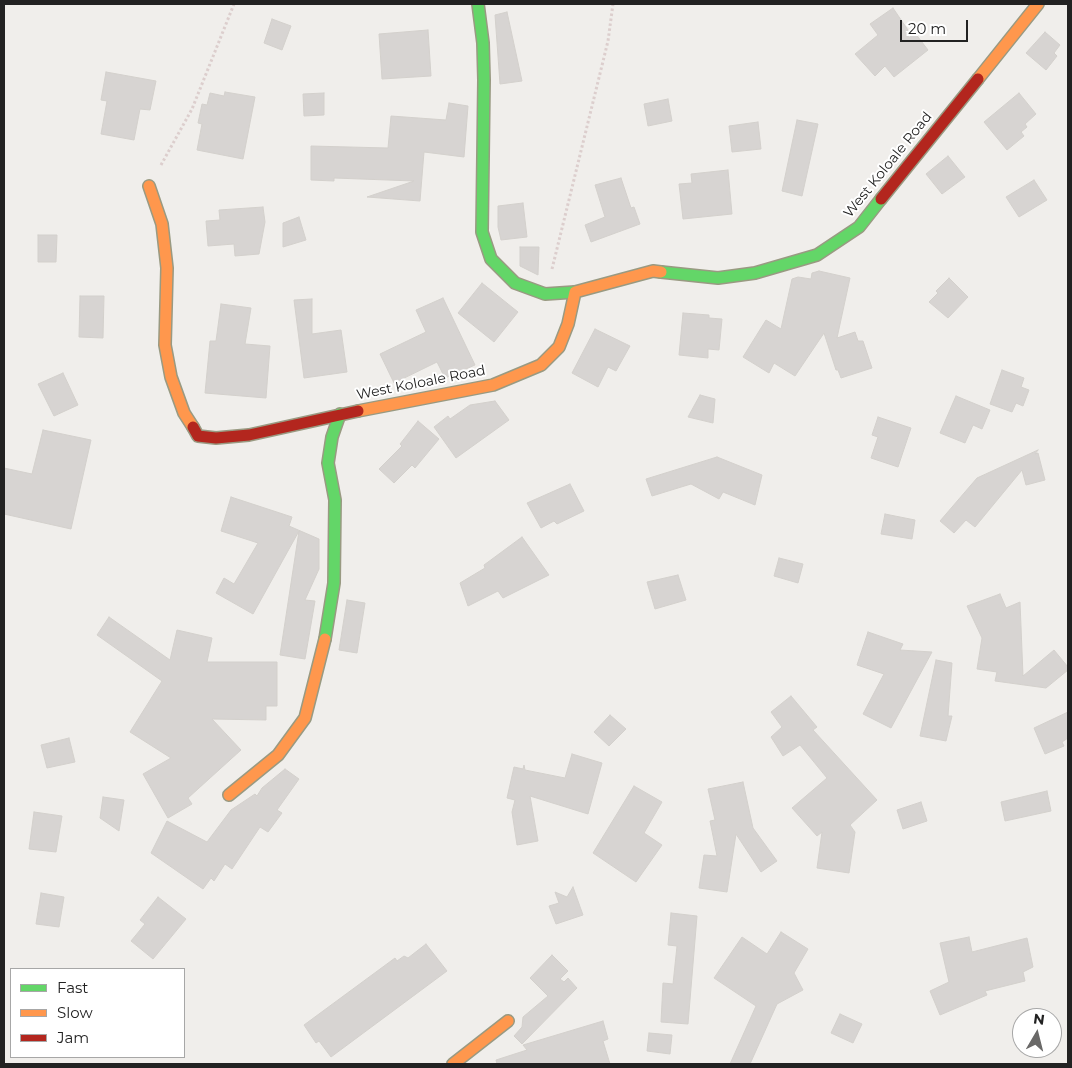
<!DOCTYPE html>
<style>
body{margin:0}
#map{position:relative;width:1072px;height:1068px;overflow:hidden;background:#f0eeeb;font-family:Montserrat,sans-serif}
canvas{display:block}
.frame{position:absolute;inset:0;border:5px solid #222;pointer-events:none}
.legend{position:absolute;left:10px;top:968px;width:175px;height:90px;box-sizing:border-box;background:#fff;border:1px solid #a7a7a7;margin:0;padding:6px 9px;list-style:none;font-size:15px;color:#222}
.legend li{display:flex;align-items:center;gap:10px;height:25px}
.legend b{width:25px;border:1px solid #a7a7a7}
.north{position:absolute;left:1012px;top:1008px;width:50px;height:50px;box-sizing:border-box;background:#fff;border:1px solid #a7a7a7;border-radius:50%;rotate:8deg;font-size:14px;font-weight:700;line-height:20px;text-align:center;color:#222}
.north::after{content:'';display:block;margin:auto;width:18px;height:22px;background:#6a6968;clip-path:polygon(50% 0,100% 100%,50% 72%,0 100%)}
.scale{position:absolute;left:900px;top:20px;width:68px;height:22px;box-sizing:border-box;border:2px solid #222;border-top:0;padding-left:6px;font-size:15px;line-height:18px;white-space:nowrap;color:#222;-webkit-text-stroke:4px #fff;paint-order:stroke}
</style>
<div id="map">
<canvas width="1072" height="1068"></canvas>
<div class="frame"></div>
<ul class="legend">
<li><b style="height:6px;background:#63d668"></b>Fast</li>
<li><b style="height:6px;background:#ff974d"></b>Slow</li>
<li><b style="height:6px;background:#b3261e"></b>Jam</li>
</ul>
<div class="north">N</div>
<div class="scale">20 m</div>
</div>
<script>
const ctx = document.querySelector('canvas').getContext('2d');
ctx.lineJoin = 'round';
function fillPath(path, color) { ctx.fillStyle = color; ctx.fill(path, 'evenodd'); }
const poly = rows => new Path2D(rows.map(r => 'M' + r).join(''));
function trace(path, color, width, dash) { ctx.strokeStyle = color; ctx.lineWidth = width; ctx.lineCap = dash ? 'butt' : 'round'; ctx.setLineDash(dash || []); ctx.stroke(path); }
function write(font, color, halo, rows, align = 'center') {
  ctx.font = font + ' Montserrat,sans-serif'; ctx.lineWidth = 4; ctx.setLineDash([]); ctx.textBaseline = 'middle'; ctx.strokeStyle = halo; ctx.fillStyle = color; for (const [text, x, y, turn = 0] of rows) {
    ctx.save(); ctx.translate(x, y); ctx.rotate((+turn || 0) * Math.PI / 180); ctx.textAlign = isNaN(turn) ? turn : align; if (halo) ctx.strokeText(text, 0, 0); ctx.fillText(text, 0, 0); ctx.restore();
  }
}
const building = poly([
 [893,8,912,36,915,33,928,50,894,77,885,66,875,76,855,54,878,35,870,24,893,8],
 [507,12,522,81,500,84,495,15,507,12],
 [272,19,291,26,282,50,264,43,272,19],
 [428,30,431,76,382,79,379,34,428,30],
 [1045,32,1060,45,1054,53,1057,56,1046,70,1026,53,1045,32],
 [106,72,156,81,150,110,140,109,134,140,101,134,107,101,101,100,106,72],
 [225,92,255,97,243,159,197,150,202,124,198,123,202,104,207,105,210,93,224,96,225,92],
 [324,93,324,115,304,116,303,94,324,93],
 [1019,93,1036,114,1025,124,1027,127,1021,132,1024,136,1007,150,984,122,1019,93],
 [668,99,672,121,648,126,644,104,668,99],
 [449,103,468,106,464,157,424,152,420,201,367,197,414,181,334,178,334,181,311,180,311,146,388,148,391,116,446,120,449,103],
 [797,120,818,124,802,196,782,191,797,120],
 [758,122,761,149,732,152,729,126,758,122],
 [948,156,965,177,942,194,926,174,948,156],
 [728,170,732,214,683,219,679,184,692,183,691,174,728,170],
 [621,178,631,208,634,207,640,224,591,242,585,225,605,217,595,185,621,178],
 [1034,180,1047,200,1019,217,1006,197,1034,180],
 [523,203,527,237,501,240,498,227,498,206,523,203],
 [263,207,265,222,259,254,235,256,234,244,208,246,206,221,220,220,219,210,263,207],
 [299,217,306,240,283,247,283,223,299,217],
 [38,235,57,235,56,262,38,262,38,235],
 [520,247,539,247,538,275,520,266,520,247],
 [819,271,850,278,837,338,855,332,858,341,863,341,872,368,841,378,838,370,836,370,824,333,795,376,774,363,769,373,743,357,766,320,781,329,792,279,798,277,811,279,812,273,819,271],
 [949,278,968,297,948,318,929,302,938,293,936,291,949,278],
 [482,283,518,312,494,342,458,313,482,283],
 [80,296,104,296,103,338,79,337,80,296],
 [443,298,475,365,445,378,437,362,394,383,380,354,426,332,416,310,443,298],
 [312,299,312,334,341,330,347,372,304,378,294,300,312,299],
 [221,304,251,308,245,344,270,346,266,398,205,393,210,341,216,341,221,304],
 [683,313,709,315,709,318,722,319,719,350,708,349,708,358,679,355,683,313],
 [595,329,630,346,616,371,608,367,598,387,572,373,595,329],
 [1002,370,1024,378,1021,387,1029,390,1023,406,1016,403,1012,412,990,404,1002,370],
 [63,373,78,405,54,416,38,384,63,373],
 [700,395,715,399,713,423,688,417,700,395],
 [956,396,990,410,982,429,973,425,965,443,940,433,956,396],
 [495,401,509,420,456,458,434,427,448,416,450,419,470,405,495,401],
 [878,417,911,428,898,467,871,458,878,437,872,435,878,417],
 [418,421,439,439,415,468,412,465,394,483,379,469,402,446,400,444,418,421],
 [43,430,91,440,71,529,4,514,4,468,32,474,43,430],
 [1038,450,1035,454,1038,453,1045,480,1026,485,1022,470,975,527,966,520,954,533,940,521,977,478,1038,450],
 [717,457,762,475,755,505,723,492,719,499,691,484,652,496,646,479,717,457],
 [570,484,584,511,557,524,554,521,541,528,527,503,570,484],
 [231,497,292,517,289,526,319,539,319,569,305,600,315,601,305,659,280,655,299,531,253,614,216,593,224,578,234,584,258,543,221,531,231,497],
 [885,514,915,520,912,539,881,534,885,514],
 [522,537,549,575,503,598,498,591,468,606,460,583,485,568,484,565,522,537],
 [779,558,803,564,798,583,774,576,779,558],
 [678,575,686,600,655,609,647,582,678,575],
 [1000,594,1006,608,1020,602,1023,676,1054,650,1068,667,1068,670,1046,688,995,681,997,672,977,669,982,638,967,606,1000,594],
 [347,600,365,603,357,653,339,650,347,600],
 [109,617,170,660,177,630,212,638,207,662,277,662,277,706,266,706,266,720,212,719,241,750,188,798,192,804,168,818,143,774,171,758,130,732,162,681,97,635,109,617],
 [868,632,903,644,900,650,932,652,891,728,863,714,884,674,857,665,868,632],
 [936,660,952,663,948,716,952,716,946,741,920,736,936,660],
 [791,696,817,727,813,730,877,800,850,825,855,832,849,873,817,868,822,832,817,836,792,808,827,778,800,745,783,756,771,737,782,727,771,712,791,696],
 [1068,712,1068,738,1062,742,1064,746,1045,754,1034,728,1068,712],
 [610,715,626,729,609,746,594,732,610,715],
 [69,738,75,762,47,768,41,745,69,738],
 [572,754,602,763,588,814,530,796,538,841,517,845,512,812,515,800,507,798,514,767,523,769,524,765,525,770,565,778,572,754],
 [285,769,299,779,277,810,282,813,268,832,260,827,232,869,225,864,214,881,211,878,203,889,151,853,167,821,207,842,231,810,255,794,257,796,262,788,285,769],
 [743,782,753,828,777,861,761,872,736,834,727,892,699,888,704,855,717,856,710,821,715,820,708,789,743,782],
 [634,786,662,802,644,833,662,845,636,882,593,853,634,786],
 [1047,791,1051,811,1005,821,1001,802,1047,791],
 [103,797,124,800,119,831,100,818,103,797],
 [921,802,927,821,903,829,897,810,921,802],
 [34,812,62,816,56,852,29,849,34,812],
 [573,887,583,915,556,924,549,906,559,903,555,892,567,897,573,887],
 [41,893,64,897,59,927,36,924,41,893],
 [158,897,186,919,153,959,131,941,145,924,140,920,158,897],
 [671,913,697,916,688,1024,661,1022,663,983,673,984,677,946,668,945,671,913],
 [781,932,808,949,794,973,803,990,777,1004,750,1064,730,1064,756,1006,714,978,742,937,767,954,781,932],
 [969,937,972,952,1027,938,1033,967,1023,972,1025,981,985,991,987,995,940,1015,930,991,949,982,940,943,969,937],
 [426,944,447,971,331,1057,319,1041,316,1043,304,1025,395,958,397,961,404,956,408,958,426,944],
 [552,955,568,971,560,979,564,982,568,978,577,988,522,1044,514,1036,522,1027,523,1017,548,996,530,978,552,955],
 [840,1014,862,1024,853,1043,831,1033,840,1014],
 [603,1021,608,1039,603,1041,610,1064,497,1064,496,1060,527,1050,523,1045,603,1021],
 [649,1033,672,1035,670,1054,647,1051,649,1033]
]);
fillPath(building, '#d7d4d2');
trace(building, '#d3d0cc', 1);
const fast = poly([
 [478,4,483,43,484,80,482,232,491,259,515,283,545,294,575,292],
 [661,272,718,278,755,273,817,255,859,227,881,199],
 [325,639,334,583,335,500,328,463,332,437,340,414]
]);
const slow = poly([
 [978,79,1038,4],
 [149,186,162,224,167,268,165,345,171,377,184,413,193,427],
 [358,411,493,385,541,365,559,347,568,324,575,292,653,271,661,272],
 [229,795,278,755,305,718,325,639],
 [453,1064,508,1021]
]);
const jam = poly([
 [881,199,978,79],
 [193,427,198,436,216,438,249,435,358,411]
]);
trace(fast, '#999a82', 14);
trace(slow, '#999a82', 14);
trace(jam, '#999a82', 14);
trace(poly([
 [161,165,192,109,234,4],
 [552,269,608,41,613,4]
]), '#dccecd', 3, [2.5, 2.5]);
trace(fast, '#63d668', 11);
trace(slow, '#ff974d', 11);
trace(jam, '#b3261e', 11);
write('14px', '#222', '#fff', [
 ["West Koloale Road",888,165,-51],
 ["West Koloale Road",421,383,-11]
]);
</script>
